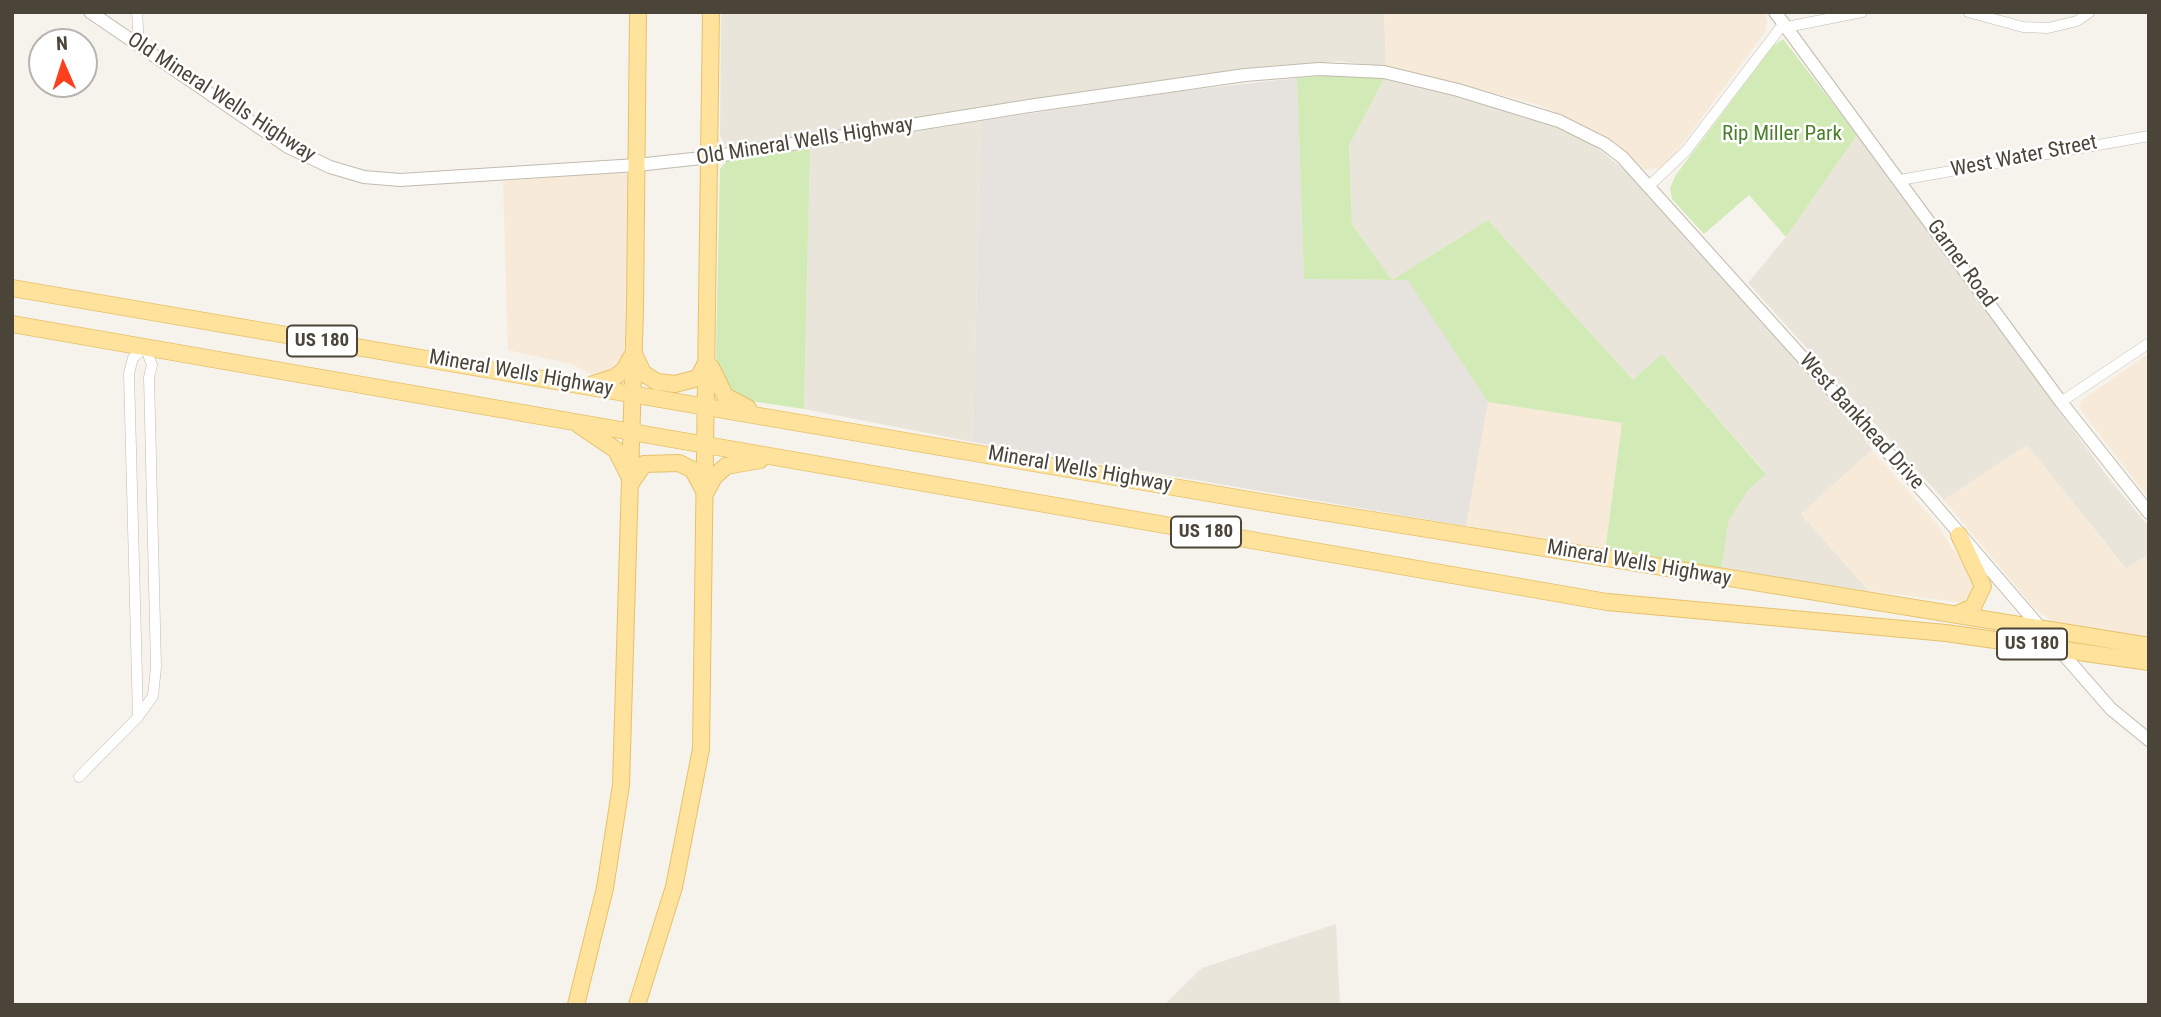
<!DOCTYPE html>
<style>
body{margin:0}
#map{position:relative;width:2161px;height:1017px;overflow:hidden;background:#f6f3ec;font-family:"Roboto Condensed",sans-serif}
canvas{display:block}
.frame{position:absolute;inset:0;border:14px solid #4b4439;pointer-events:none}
.north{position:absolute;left:28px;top:28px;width:70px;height:70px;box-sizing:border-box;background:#fff;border:2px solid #b7b4b0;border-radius:50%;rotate:357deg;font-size:19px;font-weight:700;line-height:28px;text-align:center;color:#4b4439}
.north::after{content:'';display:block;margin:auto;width:24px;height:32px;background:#fc3f1d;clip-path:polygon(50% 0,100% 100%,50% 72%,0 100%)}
</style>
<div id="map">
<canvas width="2161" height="1017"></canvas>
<div class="frame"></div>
<div class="north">N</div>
</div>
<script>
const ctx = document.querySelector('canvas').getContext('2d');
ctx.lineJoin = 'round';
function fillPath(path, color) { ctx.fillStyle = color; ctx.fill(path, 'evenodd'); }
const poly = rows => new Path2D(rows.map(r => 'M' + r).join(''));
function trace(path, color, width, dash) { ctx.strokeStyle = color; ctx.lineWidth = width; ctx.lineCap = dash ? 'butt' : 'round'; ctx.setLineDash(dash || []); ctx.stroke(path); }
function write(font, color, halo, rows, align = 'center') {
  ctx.font = font + ' "Roboto Condensed",sans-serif'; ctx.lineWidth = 5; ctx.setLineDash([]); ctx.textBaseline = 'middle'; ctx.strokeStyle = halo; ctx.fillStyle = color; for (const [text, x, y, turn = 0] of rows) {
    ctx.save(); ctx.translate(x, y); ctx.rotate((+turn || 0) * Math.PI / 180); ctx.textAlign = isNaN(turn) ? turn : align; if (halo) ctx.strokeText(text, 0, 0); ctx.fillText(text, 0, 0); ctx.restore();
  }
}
fillPath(poly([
 [721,12,1384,12,1386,67,1339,61,1177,81,727,149,720,136],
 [1385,77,1556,124,1590,142,1632,176,1853,421,1872,450,1801,514,1869,591,1721,570,1729,520,1749,489,1766,473,1663,355,1633,380,1488,220,1392,280,1352,224,1349,144],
 [981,121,973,442,804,409,810,149],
 [1857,135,2107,476,2149,527,2149,554,2126,569,2027,445,1944,500,1748,283,1786,237],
 [1336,924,1340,1005,1164,1005,1202,968]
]), '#eae5da');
fillPath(poly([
 [1384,12,1765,12,1767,23,1765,32,1672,158,1663,167,1645,170,1609,138,1537,104,1386,67],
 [626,172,633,185,629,309,623,357,611,370,593,374,571,364,508,350,503,181],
 [2149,353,2149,499,2080,409,2081,401],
 [1488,402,1622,423,1605,551,1466,526],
 [2027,445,2125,569,2149,554,2149,637,2054,622,2034,608,1944,500],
 [1872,450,1939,526,1951,547,1974,573,1978,585,1967,603,1869,591,1801,514]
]), '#f7ead8');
fillPath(poly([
 [1297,78,1304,279,1409,280,1488,402,1466,526,973,442,981,121,1173,92]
]), '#e6e2dd');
fillPath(poly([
 [1783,39,1857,135,1786,237,1749,195,1704,234,1672,199,1670,188,1676,175,1773,46],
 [1331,75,1385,77,1349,145,1352,224,1392,280,1488,220,1633,380,1662,354,1766,474,1749,489,1729,520,1721,570,1605,551,1622,423,1488,402,1408,280,1304,279,1297,78],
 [810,149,804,409,751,401,733,393,721,378,716,355,720,169,728,159]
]), '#d2eab5');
const minor = poly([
 [137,12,139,45],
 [1968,12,2023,27,2048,28,2077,21,2090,12],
 [1787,27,1862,12],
 [1900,180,2149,136],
 [1649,186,1686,151,1784,23],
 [2061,402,2149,343],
 [79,777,138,717,153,696,156,667,149,377,152,365,145,347,133,358,129,373,138,717]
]);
const tertiary = poly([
 [90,12,288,147,330,167,364,177,400,180,637,165,711,157,1029,106,1245,75,1319,69,1384,72,1458,90,1559,121,1605,144,1622,157,1928,497,2044,632],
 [1775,12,2061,402,2149,513],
 [2056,646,2111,709,2149,740]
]);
const primary = poly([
 [12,288,1267,503,2149,646],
 [12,324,1607,602,1946,633,2149,662],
 [635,356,643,373,657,382,675,384,698,378,707,361],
 [711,367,725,396,748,408],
 [593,384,615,377,624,370,632,356],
 [579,425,616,450,628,474],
 [631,483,644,464,679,463,693,470,703,489],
 [706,492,714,477,726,466,760,460],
 [1957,614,1973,607,1983,586,1959,535],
 [576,1005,605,888,621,785,635,309,638,12],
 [637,1005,674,887,701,749,711,12]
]);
trace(minor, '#c2bbae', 11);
trace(tertiary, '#c2bbae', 14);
trace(primary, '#e6c16a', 18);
trace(minor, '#fff', 10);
trace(tertiary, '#fff', 12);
trace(primary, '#ffe39c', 16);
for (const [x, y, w] of [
 [322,341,70],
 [1206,532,70],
 [2032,644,70]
]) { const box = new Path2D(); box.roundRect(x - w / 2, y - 15.5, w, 31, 5); ctx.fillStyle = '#fff'; ctx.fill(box); trace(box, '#4b4439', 2); }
write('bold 19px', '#4b4439', null, [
 ["US 180",322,341],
 ["US 180",1206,532],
 ["US 180",2032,644]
]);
write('21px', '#4b4439', '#fff', [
 ["Old Mineral Wells Highway",221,98,33],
 ["Old Mineral Wells Highway",805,142,-9],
 ["West Water Street",2024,157,-11],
 ["Garner Road",1961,264,54],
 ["Mineral Wells Highway",521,374,10],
 ["West Bankhead Drive",1861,422,48],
 ["Mineral Wells Highway",1080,470,10],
 ["Mineral Wells Highway",1639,564,10]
]);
write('21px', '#4a7f2a', '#fff', [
 ["Rip Miller Park",1782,135]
]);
</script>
